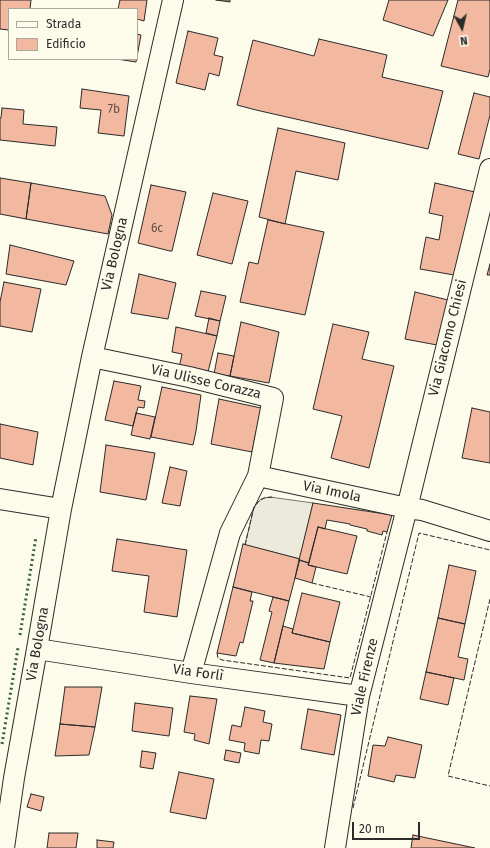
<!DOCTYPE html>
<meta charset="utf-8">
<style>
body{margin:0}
#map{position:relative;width:490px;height:848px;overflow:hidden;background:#fdfbea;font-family:"Fira Sans",sans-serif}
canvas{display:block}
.legend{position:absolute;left:8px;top:8px;width:130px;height:52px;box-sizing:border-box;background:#fdfbea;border:1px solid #a9a89e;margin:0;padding:5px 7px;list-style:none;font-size:12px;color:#2b2b2b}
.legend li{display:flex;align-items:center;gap:8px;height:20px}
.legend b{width:20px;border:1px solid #a9a89e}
.north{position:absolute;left:442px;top:8px;width:40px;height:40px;-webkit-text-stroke:3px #fdfbea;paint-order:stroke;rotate:172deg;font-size:11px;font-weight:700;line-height:16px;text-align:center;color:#2b2b2b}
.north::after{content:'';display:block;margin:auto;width:14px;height:18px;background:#2b2b2b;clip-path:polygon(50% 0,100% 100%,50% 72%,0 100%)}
.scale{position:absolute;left:352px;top:822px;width:68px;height:18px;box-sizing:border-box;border:2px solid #2b2b2b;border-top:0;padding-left:5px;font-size:12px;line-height:14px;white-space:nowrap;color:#2b2b2b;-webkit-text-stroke:3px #fdfbea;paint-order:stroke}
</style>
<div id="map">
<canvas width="490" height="848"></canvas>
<ul class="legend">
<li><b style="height:5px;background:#fdfbea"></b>Strada</li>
<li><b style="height:11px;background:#f2b8a0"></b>Edificio</li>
</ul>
<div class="north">N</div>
<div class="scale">20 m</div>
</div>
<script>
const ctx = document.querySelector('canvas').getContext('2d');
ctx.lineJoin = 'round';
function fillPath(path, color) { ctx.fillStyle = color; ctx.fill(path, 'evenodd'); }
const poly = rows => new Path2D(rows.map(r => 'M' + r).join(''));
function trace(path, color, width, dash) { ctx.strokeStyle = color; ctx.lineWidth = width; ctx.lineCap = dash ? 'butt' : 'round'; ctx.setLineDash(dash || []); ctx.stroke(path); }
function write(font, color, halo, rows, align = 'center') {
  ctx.font = font + ' "Fira Sans",sans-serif'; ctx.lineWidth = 3; ctx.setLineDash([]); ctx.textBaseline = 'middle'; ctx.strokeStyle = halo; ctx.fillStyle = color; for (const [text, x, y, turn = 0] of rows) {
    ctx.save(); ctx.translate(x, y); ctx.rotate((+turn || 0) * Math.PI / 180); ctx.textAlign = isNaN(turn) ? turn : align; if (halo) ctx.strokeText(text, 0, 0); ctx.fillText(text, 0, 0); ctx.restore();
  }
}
const parking = poly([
 [270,497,313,503,300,559,245,545,254,507,261,499,264,498,270,497]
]);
fillPath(parking, '#eceadb');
trace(parking, '#74746e', 1);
const building = poly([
 [0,0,31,0,30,9,9,9,9,30,0,29,0,0],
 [120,0,147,0,144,21,137,19,137,9,118,9,120,0],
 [216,0,230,0,230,2,216,0],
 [389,0,448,0,433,36,383,20,389,0],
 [458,0,490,0,490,69,488,77,441,66,458,0],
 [188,31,218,38,214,55,223,57,219,76,209,73,205,90,176,83,188,31],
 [137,34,141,35,136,62,117,59,137,59,137,34],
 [319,39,387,55,382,77,443,91,428,149,256,110,237,105,253,40,314,56,319,39],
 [82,89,129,96,124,136,98,133,101,110,80,108,82,89],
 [474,93,490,97,490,115,479,159,458,154,474,93],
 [2,108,24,110,23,124,57,127,55,146,0,140,0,118,1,118,2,108],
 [278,128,345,143,338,180,296,171,285,224,259,217,278,128],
 [0,178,31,183,26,219,0,214,0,178],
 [31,183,105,196,112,215,108,234,26,219,31,183],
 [435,183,475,192,454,275,420,269,426,237,439,240,443,216,429,213,435,183],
 [151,185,186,192,172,251,170,251,138,243,151,185],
 [213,193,248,201,232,264,197,255,213,193],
 [268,220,324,232,305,315,240,302,249,262,258,264,268,220],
 [10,245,74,261,66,285,6,274,10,245],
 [490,264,490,275,487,275,490,264],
 [139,274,176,283,168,319,131,313,139,274],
 [4,282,41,289,32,332,0,326,0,302,4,282],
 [201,291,226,296,220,321,195,316,201,291],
 [415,292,448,300,437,345,405,339,415,292],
 [209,318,220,321,217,336,206,333,209,318],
 [241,322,279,332,269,383,230,376,241,322],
 [333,324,369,332,362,359,394,366,369,468,331,458,342,416,313,409,333,324],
 [176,327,217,336,208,372,179,368,182,354,172,352,176,327],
 [218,353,234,356,230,376,214,374,218,353],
 [114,381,141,386,138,400,145,401,144,408,138,407,133,426,105,420,114,381],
 [162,387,201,395,196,431,193,445,151,437,162,387],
 [219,399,261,408,252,452,211,444,219,399],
 [472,408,490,412,490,463,462,458,472,408],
 [136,413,155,417,150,439,131,435,136,413],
 [0,424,38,432,33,465,0,458,0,424],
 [106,445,155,453,146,500,100,492,106,445],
 [170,467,187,471,180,506,162,503,170,467],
 [313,503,392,515,387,532,383,531,382,535,367,531,367,529,350,525,350,524,327,520,325,529,318,527,309,563,299,560,313,503],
 [318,527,357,536,347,574,308,565,318,527],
 [117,539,187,550,177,617,144,612,149,576,112,571,117,539],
 [243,544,300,559,289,601,233,587,243,544],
 [299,560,309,563,308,565,316,567,312,583,295,578,299,560],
 [449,565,476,571,465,624,438,618,449,565],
 [233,587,252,592,250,601,253,601,243,643,240,642,236,656,217,653,233,587],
 [302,593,340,602,330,642,292,633,302,593],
 [273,597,289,601,274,663,260,660,272,612,269,611,273,597],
 [438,618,465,624,458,657,468,659,464,680,426,672,438,618],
 [283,626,293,629,292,633,330,642,324,669,274,663,283,626],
 [426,672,454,678,448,705,420,699,426,672],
 [65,687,102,687,95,727,60,724,65,687],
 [190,696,217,699,209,744,194,740,195,734,184,732,190,696],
 [135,703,173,708,169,736,132,731,135,703],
 [245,707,265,711,263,722,272,724,269,741,261,740,259,754,244,751,245,743,229,740,232,725,241,727,245,707],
 [308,709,341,715,334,755,301,749,308,709],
 [60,724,95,727,89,755,55,756,60,724],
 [388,737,422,745,415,778,396,775,394,782,368,776,373,745,385,746,388,737],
 [226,750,241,753,239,763,224,760,226,750],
 [142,751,156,753,153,769,140,767,142,751],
 [179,772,214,779,206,819,170,812,179,772],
 [31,794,44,797,41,811,27,807,31,794],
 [49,833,78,833,76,848,47,848,49,833],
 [413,835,475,848,411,848,413,835],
 [97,840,114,842,113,848,97,848,97,840]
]);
fillPath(building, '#f2b8a0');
trace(building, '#2b2b2b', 1);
const street = poly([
 [92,357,189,377,273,398,258,476,230,533,191,673],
 [258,476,407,508,422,510,490,531],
 [0,499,61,509],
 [37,649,191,673,359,696],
 [4,848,14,778,37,649,61,509,92,357,173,0],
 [335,848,359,696,407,508,490,169]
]);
trace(street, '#2b2b2b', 22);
trace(street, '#fdfbea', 20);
trace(poly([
 [20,635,36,537],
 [2,744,18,648]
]), '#34623c', 3, [2, 3]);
trace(poly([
 [245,545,254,507,258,502,264,498,273,497],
 [312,583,371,597],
 [490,599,448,776,490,786],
 [217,653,218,658,222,660,350,678,387,532],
 [353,808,419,533,490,550]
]), '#2b2b2b', 1, [5, 2]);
write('12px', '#5d4e48', null, [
 ["7b",114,110],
 ["6c",157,229]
]);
write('14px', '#2b2b2b', '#fdfbea', [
 ["Via Bologna",115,254,-77],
 ["Via Giacomo Chiesi",448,338,-76],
 ["Via Ulisse Corazza",206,382,13],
 ["Via Imola",332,492,12],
 ["Via Bologna",38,644,-80],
 ["Via Forlì",198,673,8],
 ["Viale Firenze",365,677,-77]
]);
</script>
